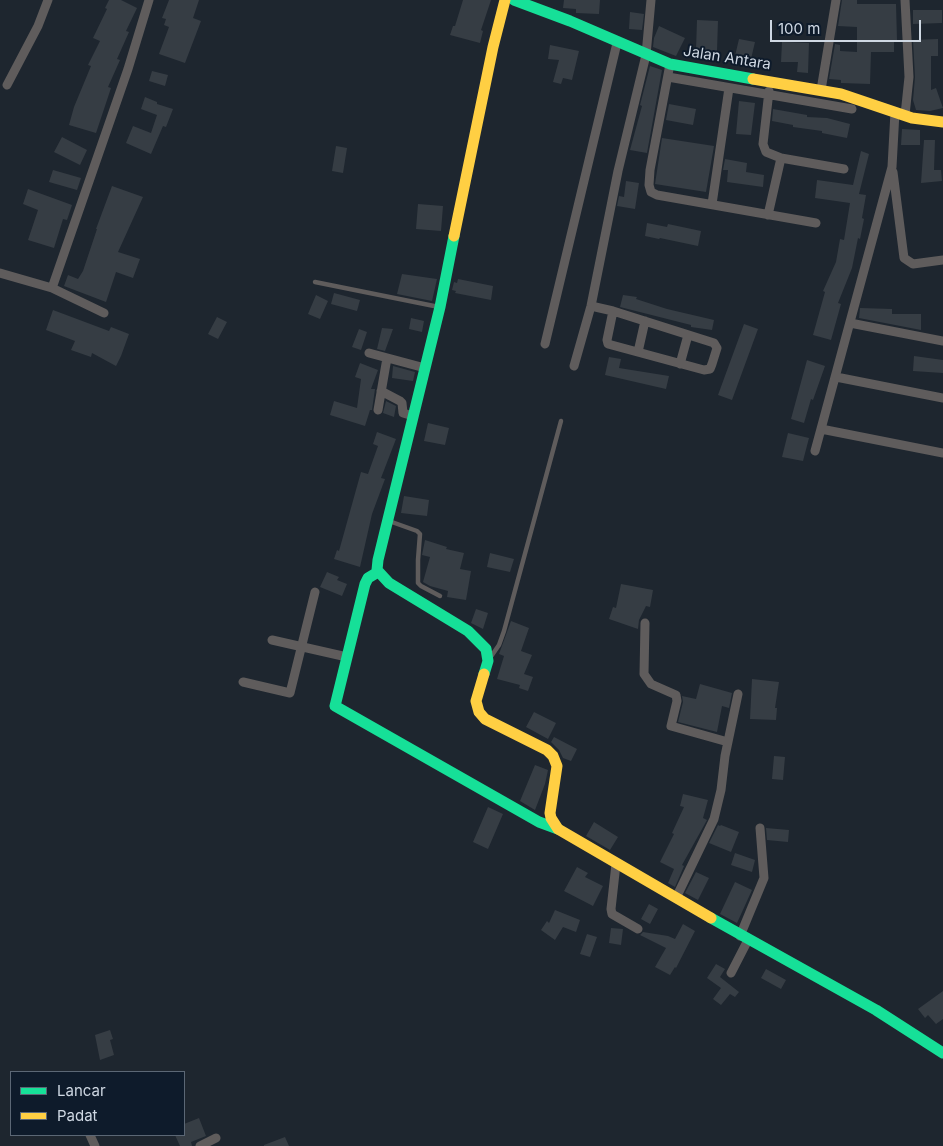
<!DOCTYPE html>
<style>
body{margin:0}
#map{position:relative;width:943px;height:1146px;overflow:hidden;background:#1e262f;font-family:Inter,sans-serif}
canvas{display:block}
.legend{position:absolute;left:10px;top:1071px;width:175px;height:65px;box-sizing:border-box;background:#0e1b2b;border:1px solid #5b6775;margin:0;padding:6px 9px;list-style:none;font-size:15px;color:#cfd8e3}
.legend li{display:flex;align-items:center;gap:10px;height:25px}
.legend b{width:25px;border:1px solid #5b6775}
.scale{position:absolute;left:770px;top:20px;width:151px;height:22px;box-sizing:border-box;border:2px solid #cfd8e3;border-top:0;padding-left:6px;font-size:15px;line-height:18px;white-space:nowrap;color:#cfd8e3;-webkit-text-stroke:4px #0e1b2b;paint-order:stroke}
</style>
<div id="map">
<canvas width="943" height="1146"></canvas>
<ul class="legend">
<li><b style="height:6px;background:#16e098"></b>Lancar</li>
<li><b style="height:6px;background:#ffcf43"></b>Padat</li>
</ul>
<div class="scale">100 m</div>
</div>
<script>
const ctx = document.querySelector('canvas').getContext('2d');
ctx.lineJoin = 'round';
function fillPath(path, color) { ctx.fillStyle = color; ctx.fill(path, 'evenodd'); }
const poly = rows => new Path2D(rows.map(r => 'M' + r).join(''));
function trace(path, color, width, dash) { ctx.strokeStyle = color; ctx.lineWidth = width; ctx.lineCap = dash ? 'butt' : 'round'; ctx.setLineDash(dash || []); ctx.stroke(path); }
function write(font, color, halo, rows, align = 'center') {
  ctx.font = font + ' Inter,sans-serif'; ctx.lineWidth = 4; ctx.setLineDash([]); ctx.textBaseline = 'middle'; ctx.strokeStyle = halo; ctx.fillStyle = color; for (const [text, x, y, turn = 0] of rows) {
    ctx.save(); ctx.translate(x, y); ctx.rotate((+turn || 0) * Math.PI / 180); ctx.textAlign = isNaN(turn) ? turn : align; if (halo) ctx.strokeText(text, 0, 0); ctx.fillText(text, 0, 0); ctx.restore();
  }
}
fillPath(poly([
 [109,0,121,0,137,8,126,31,129,32,117,59,120,60,108,87,111,88,96,133,69,125,74,107,91,66,88,65,100,41,93,38,107,9,105,8],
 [169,0,199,0,193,18,201,21,185,63,159,54,169,27,164,25,166,19,162,18],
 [463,0,491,0,481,30,483,31,480,43,450,35,453,26,455,26],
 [564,0,600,0,599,14,576,13,576,9,563,8],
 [842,0,857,0,857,4,896,4,897,40,894,40,894,52,871,52,870,84,841,83,841,80,829,79,835,44,840,45,840,51,857,52,857,27,838,26],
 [913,10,942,10,942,23,913,24],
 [630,12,644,14,642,30,629,29],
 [697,20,718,21,717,51,696,50],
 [659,26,685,38,676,56,653,47,654,38],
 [739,39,755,42,751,59,735,56],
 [938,39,938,56,931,56,931,90,936,88,943,108,930,111,916,110,913,100,915,77,913,40],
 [782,42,809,43,808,73,797,72,798,62,781,62],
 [550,45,579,51,572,80,563,78,561,84,553,82,559,60,548,59],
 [650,66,662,70,647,153,630,150,642,106,640,105],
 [152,71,168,75,165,86,149,81],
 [145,97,157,102,157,104,173,109,166,127,163,126,151,154,126,143,133,126,151,133,157,115,141,109],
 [739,101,755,103,751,135,736,134],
 [669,104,696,109,693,125,666,120],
 [773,109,807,115,807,117,827,118,850,124,847,138,822,133,822,131,793,127,793,125,772,121],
 [902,129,920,130,920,145,901,145],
 [62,137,87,150,80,165,54,152],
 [662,138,714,146,706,192,655,184],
 [924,140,935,140,934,170,941,170,942,181,921,183],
 [336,146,347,148,343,173,332,171],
 [861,151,869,154,859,194,866,195,862,218,864,219,860,239,858,238,852,268,838,303,841,304,831,340,813,335,825,292,823,291,836,262,840,239,844,240,850,203,815,198,817,180,853,185],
 [725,159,747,163,746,172,764,175,763,187,727,182,728,170,723,170],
 [53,170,81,178,77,190,49,182],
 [626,181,639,183,635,209,617,206,619,196,624,197],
 [112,186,143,197,118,252,140,259,133,278,116,272,106,302,64,286,68,275,78,279,83,271,97,229,96,229],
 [28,189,72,205,67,220,63,219,54,248,28,240,38,210,23,204],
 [418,204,443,206,441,231,416,229],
 [647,223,667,227,668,224,701,231,698,246,660,238,659,239,645,236],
 [402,274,437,279,432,301,397,294],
 [458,279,493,286,491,300,455,293,456,291,452,290,454,282,457,283],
 [334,293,360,300,357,311,331,304],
 [316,295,328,301,320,319,308,314],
 [623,295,637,297,636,299,667,309,714,320,712,330,691,327,691,325,620,307],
 [860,308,892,309,892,314,921,314,921,330,859,318],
 [53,310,109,331,111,327,129,334,121,356,116,366,92,353,91,357,71,350,75,341,46,330],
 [217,317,227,322,218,339,208,334],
 [411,318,424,321,422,332,409,329],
 [744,324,758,329,732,400,718,395],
 [382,328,393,329,385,351,377,349],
 [359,329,367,332,361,350,352,347],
 [914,356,943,360,943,373,913,371],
 [609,357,621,359,619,368,669,376,666,389,605,375],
 [807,360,825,366,813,400,811,399,804,423,791,419],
 [360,363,378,370,371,389,375,389,372,410,370,410,365,426,330,415,334,401,357,408,361,379,355,377],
 [393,366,415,372,413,381,392,378],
 [386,401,396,406,394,417,383,413],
 [428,423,449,428,445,445,424,441],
 [377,432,396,439,381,478,385,479,372,514,360,567,334,559,337,550,339,551,361,472,368,474,378,446,373,444],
 [788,433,809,438,803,461,782,457],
 [404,496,429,500,427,516,401,513],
 [425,540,447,547,446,549,464,553,460,569,471,571,466,600,447,597,448,591,430,586,423,582,430,557,422,555],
 [490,553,514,559,510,572,487,567],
 [327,572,339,577,337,580,347,584,342,596,320,587],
 [621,584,653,590,650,607,646,606,639,620,638,629,609,619,613,607,616,608],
 [476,609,488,613,483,629,471,623],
 [511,621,529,628,521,651,532,655,524,674,533,677,528,691,519,688,520,685,497,679,504,656,499,654],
 [752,679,779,682,775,708,777,708,776,720,750,719],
 [700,684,732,693,729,708,722,706,717,732,678,722,683,702,682,696,696,699],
 [534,712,556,723,548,739,526,727],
 [554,737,577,749,571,761,563,758,559,750,551,742],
 [774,756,785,757,783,780,772,779],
 [535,765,548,770,545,784,535,810,520,801],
 [683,794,708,800,703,818,707,820,682,865,684,866,675,887,668,883,674,869,660,862,674,834,672,833,684,807,680,806],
 [488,807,503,814,488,849,473,842],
 [594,822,618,837,610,850,586,836],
 [718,825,720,826,721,825,739,832,731,852,709,843],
 [766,828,789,830,788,842,767,840],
 [735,853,755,860,752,872,731,865],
 [577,867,588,873,585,877,603,886,593,906,564,891],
 [696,872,709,878,698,900,685,893],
 [735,882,752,890,737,923,720,914],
 [649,904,658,909,650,924,641,919],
 [555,910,580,920,576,932,563,927,555,940,541,930,547,921,549,923],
 [683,924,695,931,676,968,675,967,670,975,655,967,666,948,640,935,643,932,668,936,675,939],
 [611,928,623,929,621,945,609,943],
 [587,934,597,937,590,957,580,954],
 [716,964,725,969,720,977,739,992,735,997,730,994,721,1005,713,999,721,988,707,978],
 [766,969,786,980,781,989,761,978],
 [943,991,943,1019,936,1024,928,1015,925,1018,918,1009],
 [110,1030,113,1039,110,1040,114,1055,100,1060,95,1035],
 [199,1118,206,1136,191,1142,192,1146,180,1146,175,1135,184,1135,184,1124],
 [285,1137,289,1146,264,1146,264,1145]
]), '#363d44');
trace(poly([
 [315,282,439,307],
 [389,521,417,531,420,534,418,560,418,583,421,586,440,596],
 [490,658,499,645,504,631,561,421]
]), '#5f5c5c', 4.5);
trace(poly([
 [670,64,650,170,649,185,651,192,657,195,816,223],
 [668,77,852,109],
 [7,85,38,26,48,0],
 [821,90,836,0],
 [905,115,909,77,905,0],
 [781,158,844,169],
 [893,172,904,258,913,264,943,260],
 [712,204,729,88],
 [768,215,781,158,766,152,763,144,769,91],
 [0,273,52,288,104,313],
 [52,288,128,69,149,0],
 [591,306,613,311,714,343,717,348,712,364,710,369,704,370,608,344,607,340,613,311],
 [850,323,943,341],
 [545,344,617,43],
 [638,352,645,321],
 [369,353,425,368],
 [680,364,688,335],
 [574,366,591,306,618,171,646,55,651,0],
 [836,377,943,398],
 [381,391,400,401,402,403,403,413,413,416],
 [378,410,387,358],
 [821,429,943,453],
 [815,451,892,167,895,112],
 [645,623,644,674,651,684,676,695,677,701,671,726,728,742],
 [272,640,347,657],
 [243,682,290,693,315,592],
 [616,864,611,909,612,914,638,929],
 [676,898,714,819,721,790,725,756,738,694],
 [740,936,764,878,760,828],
 [731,973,748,940],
 [90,1135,95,1146],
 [200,1146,216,1138]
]), '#5f5c5c', 9);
trace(poly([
 [514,0,570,21,670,64,753,79],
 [454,236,440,307,378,560,377,570,389,583,468,631,486,649,488,661,484,674],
 [378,572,368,578,365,584,335,706,539,822,558,829],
 [711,918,876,1010,943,1053]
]), '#16e098', 11);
trace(poly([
 [753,79,841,94,912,118,943,122],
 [454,236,493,47,505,0],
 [484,674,476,701,479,712,485,719,547,750,553,756,557,766,550,813,551,818,558,829,711,918]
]), '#ffcf43', 11);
write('15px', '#cfd8e3', '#0e1b2b', [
 ["Jalan Antara",727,58,9]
]);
</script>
